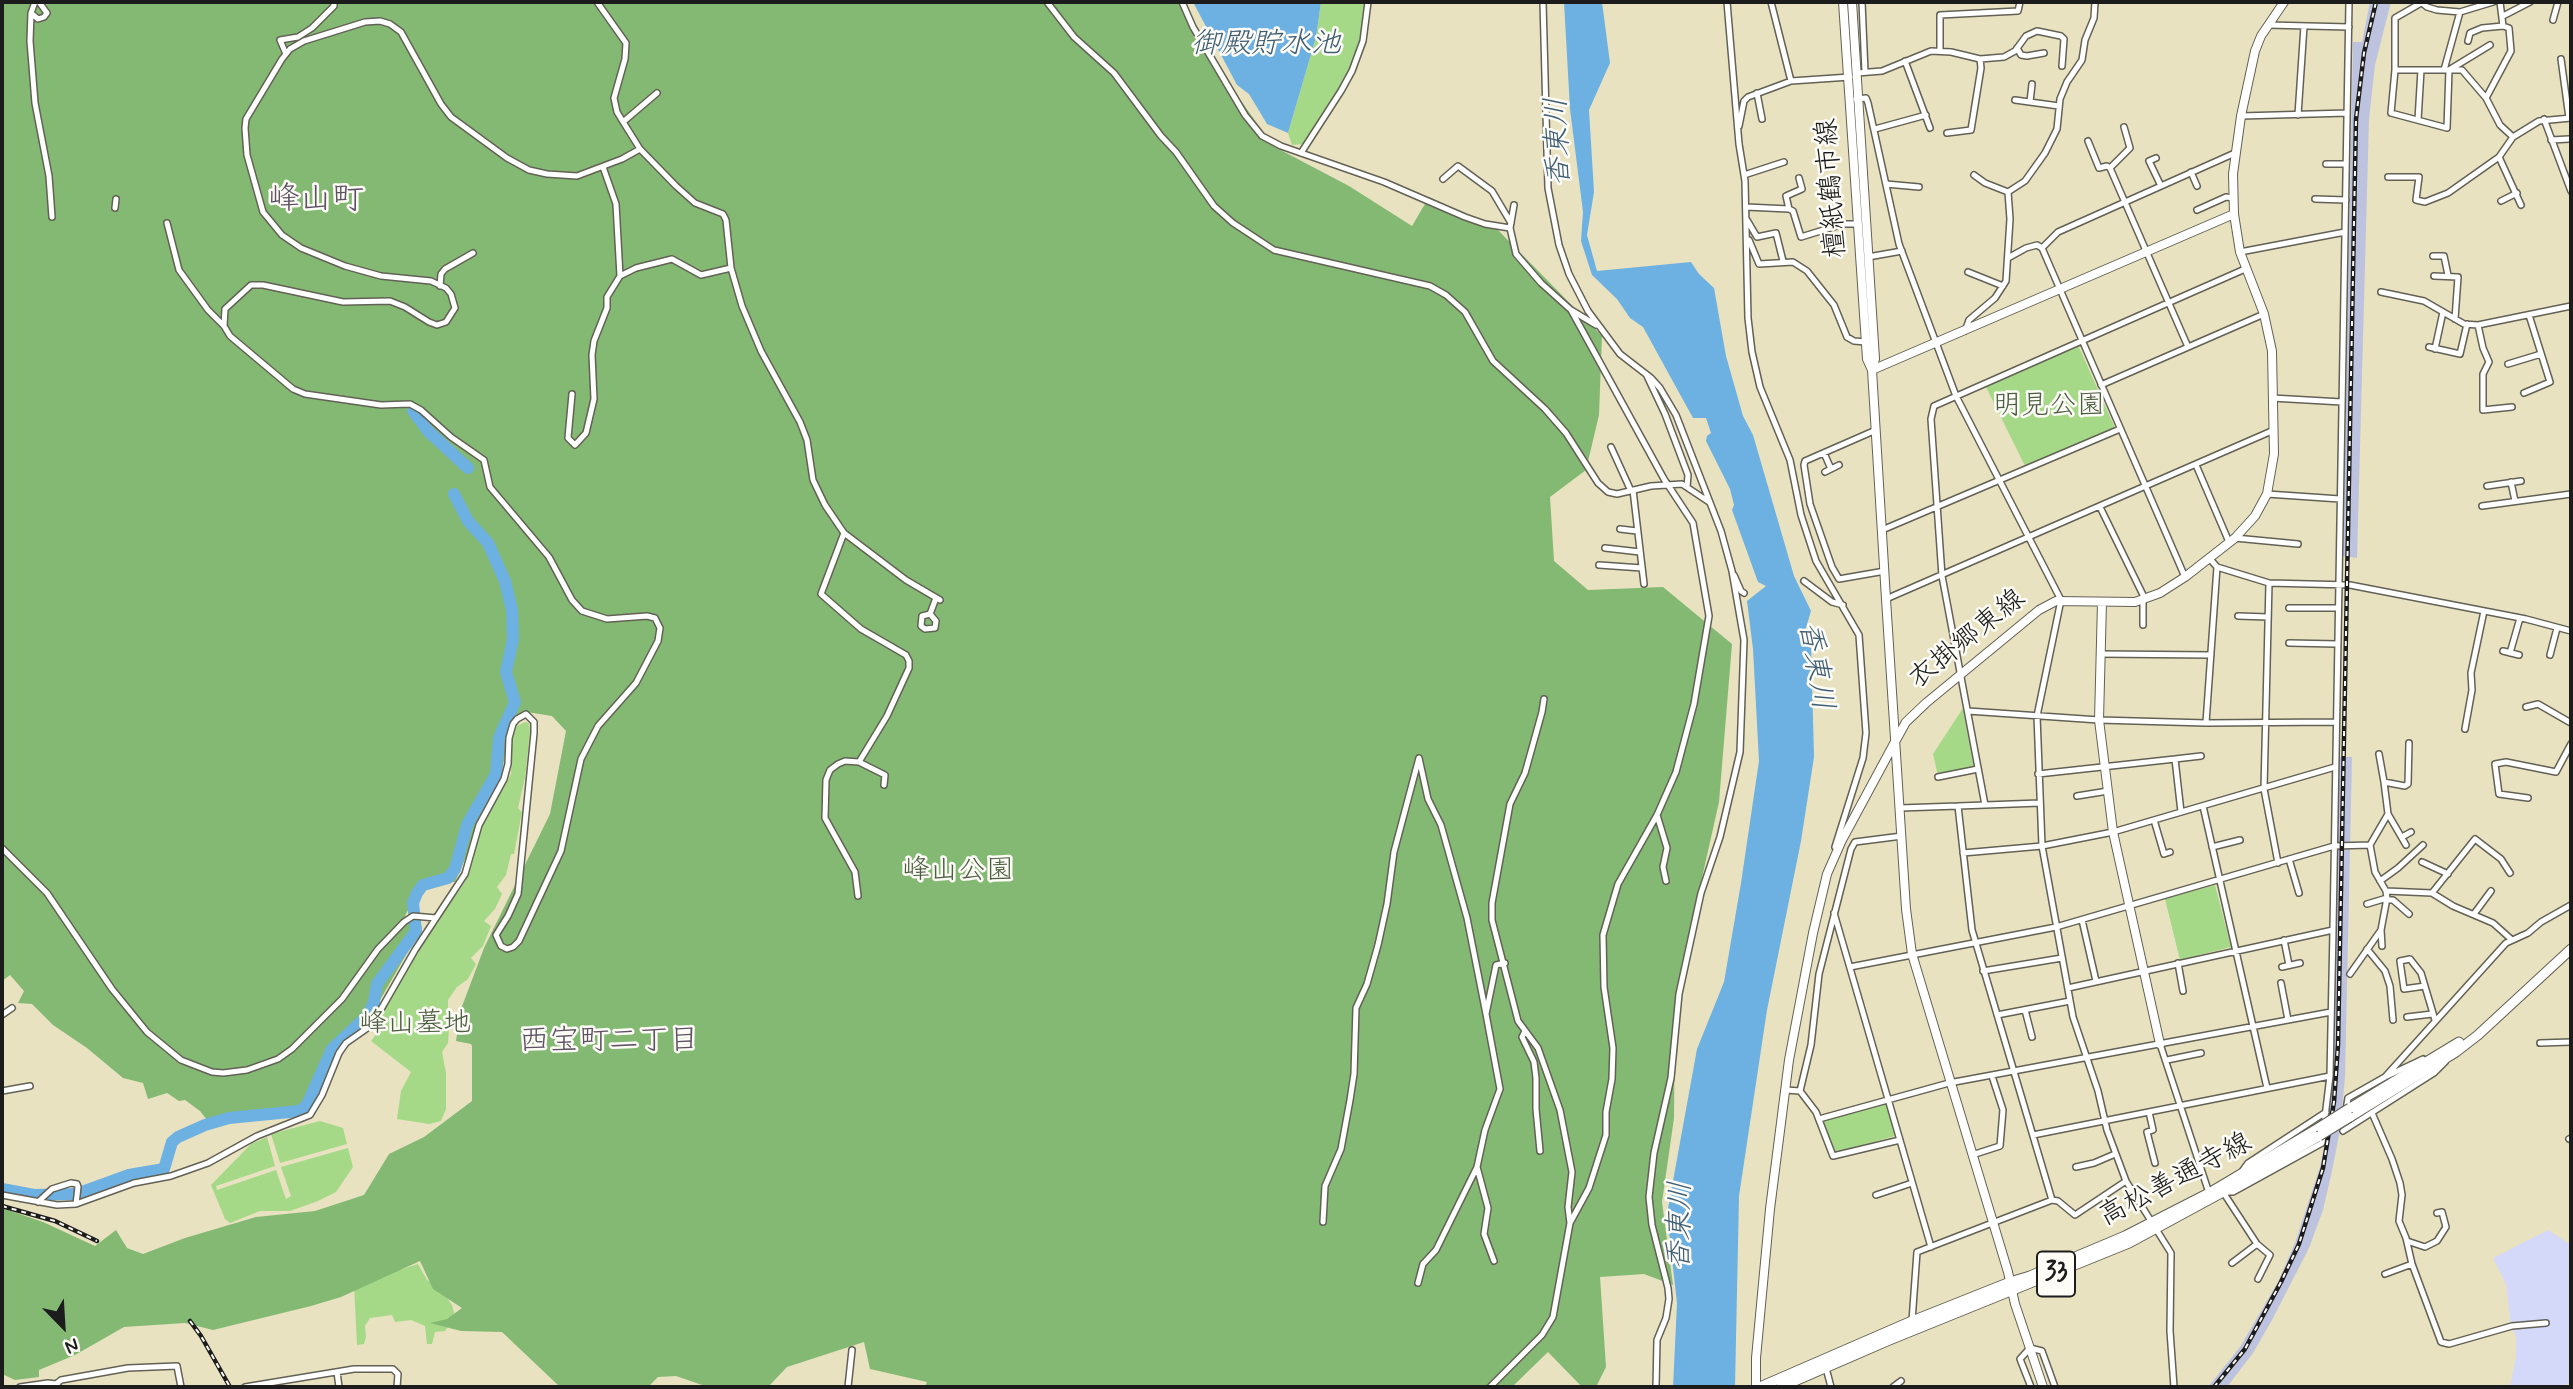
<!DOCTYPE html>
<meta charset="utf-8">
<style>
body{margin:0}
#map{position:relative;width:2573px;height:1389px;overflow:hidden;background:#e8e2c0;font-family:Mynerve,sans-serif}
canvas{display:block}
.frame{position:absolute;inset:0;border:4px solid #1c1c1c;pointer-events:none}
.north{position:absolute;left:28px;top:1291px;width:70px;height:70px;-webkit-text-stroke:5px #fdfcf7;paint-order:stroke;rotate:156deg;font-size:19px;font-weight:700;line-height:28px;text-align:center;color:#1c1c1c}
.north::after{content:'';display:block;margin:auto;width:24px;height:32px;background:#1c1c1c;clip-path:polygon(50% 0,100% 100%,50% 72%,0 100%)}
</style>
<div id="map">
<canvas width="2573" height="1389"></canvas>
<div class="frame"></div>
<div class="north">N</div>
</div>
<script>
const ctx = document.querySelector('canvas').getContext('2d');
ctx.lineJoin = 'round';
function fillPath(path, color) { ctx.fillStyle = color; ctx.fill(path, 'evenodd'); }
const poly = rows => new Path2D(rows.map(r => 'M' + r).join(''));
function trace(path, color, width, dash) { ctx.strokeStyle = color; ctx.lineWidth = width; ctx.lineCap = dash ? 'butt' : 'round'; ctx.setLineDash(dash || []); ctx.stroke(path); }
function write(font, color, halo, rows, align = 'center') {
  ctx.font = font + ' Mynerve,"Klee One",sans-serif'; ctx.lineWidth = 5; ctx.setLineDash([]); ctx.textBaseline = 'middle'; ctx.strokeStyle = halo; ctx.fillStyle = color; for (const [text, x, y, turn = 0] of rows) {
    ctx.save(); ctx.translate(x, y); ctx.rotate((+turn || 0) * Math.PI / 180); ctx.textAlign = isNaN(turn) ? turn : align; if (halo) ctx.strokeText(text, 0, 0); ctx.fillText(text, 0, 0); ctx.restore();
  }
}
fillPath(poly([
 [2548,1230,2571,1245,2571,1383,2555,1387,2510,1387,2516,1357,2516,1336,2511,1326,2506,1284,2493,1258]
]), '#d4d8f9');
fillPath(poly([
 [2370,2,2391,2,2375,65,2369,119,2357,558,2343,556,2353,42,2362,42],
 [2338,757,2352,757,2345,1078,2339,1135,2332,1171,2323,1210,2309,1248,2272,1320,2253,1353,2227,1387,2208,1387,2240,1347,2278,1282,2295,1243,2320,1167,2327,1135,2334,1045]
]), '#bdc3de');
fillPath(poly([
 [1321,2,1367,2,1364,31,1354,61,1341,89,1304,144,1292,145,1288,133,1316,37],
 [2078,345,2115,428,2025,466,1985,385],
 [1963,708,1974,769,1938,776,1933,754],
 [525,722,529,723,530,731,525,778,518,808,522,812,514,854,511,854,506,875,497,887,502,894,495,909,484,921,491,926,483,946,471,958,476,964,468,979,457,987,448,1000,448,1009,450,1015,448,1043,442,1052,446,1073,446,1109,441,1121,429,1124,397,1119,401,1091,411,1072,371,1041,381,1028,376,1023,423,941,465,882,472,863,480,828,511,774,512,736,517,726],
 [2215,885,2231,947,2180,960,2165,899],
 [1886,1104,1895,1136,1835,1153,1823,1121],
 [320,1121,343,1128,347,1144,280,1163,271,1134],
 [267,1137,275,1166,216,1186,217,1190,276,1170,286,1199,291,1196,281,1167,348,1148,353,1167,336,1192,318,1201,290,1211,260,1211,230,1223,225,1219,211,1185,251,1144],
 [418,1264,427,1280,439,1287,452,1305,455,1316,445,1331,435,1332,432,1344,427,1344,425,1326,411,1320,395,1322,392,1315,370,1318,365,1326,366,1337,364,1344,357,1345,354,1285]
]), '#a5d988');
fillPath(poly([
 [2,2,1182,2,1212,60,1273,146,1349,186,1412,226,1429,197,1495,227,1602,336,1599,415,1586,470,1550,497,1554,561,1588,590,1663,587,1732,644,1719,802,1675,998,1674,1118,1662,1202,1673,1285,1644,1274,1600,1277,1606,1367,1596,1387,1582,1387,1548,1352,1512,1387,925,1387,927,1382,870,1369,864,1342,787,1367,768,1387,708,1387,676,1376,658,1377,648,1387,560,1387,502,1332,461,1331,430,1323,447,1319,462,1308,433,1289,420,1261,341,1297,311,1306,213,1330,185,1323,124,1327,75,1355,39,1370,39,1377,15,1380,2,1374,2,1208,43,1222,95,1246,116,1230,127,1248,143,1254,185,1238,256,1217,315,1211,364,1195,389,1154,424,1137,472,1101,472,1046,471,1044,456,1041,461,1009,484,948,550,814,566,731,552,716,527,712,513,718,508,734,502,773,478,819,466,857,455,882,440,882,419,888,405,916,422,927,368,1021,333,1050,316,1095,306,1110,299,1114,225,1122,207,1120,200,1111,185,1100,179,1101,167,1093,148,1099,143,1083,123,1078,87,1048,53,1025,32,1004,18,1003,24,991,10,975,2,981]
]), '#84b974');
fillPath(poly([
 [1193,2,1321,2,1316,37,1288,133,1267,124,1249,94,1237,85],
 [1564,2,1602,2,1610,63,1589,110,1594,192,1587,235,1597,271,1691,262,1699,274,1714,288,1726,356,1743,416,1753,435,1794,576,1811,611,1802,641,1811,645,1814,757,1801,841,1767,1010,1739,1196,1735,1387,1673,1387,1677,1303,1667,1214,1697,1049,1724,982,1741,883,1759,761,1753,649,1747,601,1766,586,1758,582,1732,510,1734,505,1730,489,1706,441,1707,436,1711,433,1706,418,1693,418,1643,327,1630,318,1617,299,1592,275,1581,241,1583,212,1570,109]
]), '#6db0e2');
trace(poly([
 [413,411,428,431,468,468],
 [2,1189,34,1195,73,1194,85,1191,129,1175,164,1169,172,1142,178,1137,205,1125,229,1118,300,1111,307,1105,332,1049,368,1015,374,1002,377,984,416,931,413,903,417,893,423,885,448,878,455,869,467,825,496,774,499,738,515,702,506,672,513,639,512,610,505,581,488,543,468,521,454,494]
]), '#6db0e2', 12);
const street = poly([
 [35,2,31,13,38,19,44,17,47,13,39,2],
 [597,2,626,43,625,59,614,98,617,112,625,125,640,149,676,186,695,203,723,214,726,220,731,268,742,306,761,351,800,422,807,440,813,480,825,505,844,533,906,580,940,600],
 [1047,2,1074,37,1114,73,1161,136,1176,152,1214,206,1233,223,1274,250,1430,286,1446,295,1465,312,1493,361,1545,409,1566,433,1598,483,1608,492,1617,494,1651,486,1682,484,1709,502],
 [1182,2,1193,27,1245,115,1262,136,1281,146,1384,182,1465,217,1485,224,1510,228],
 [1543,2,1548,188,1559,245,1569,274,1588,311,1620,354,1651,378,1660,388,1676,415,1721,531,1732,571,1744,640,1740,752,1720,837,1701,893,1679,994,1671,1078,1654,1153,1649,1197,1652,1225,1668,1288,1669,1299,1666,1318,1657,1340,1656,1387],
 [1727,2,1739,144,1745,181,1748,318,1752,352,1760,387,1790,460,1801,515,1816,561,1859,635,1866,733,1863,758,1835,847],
 [1771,2,1791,81],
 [1862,2,1865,72],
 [2421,2,2427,7,2437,10,2460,12,2493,2],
 [2421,3,2395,18,2395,70,2391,113,2447,128,2449,70,2490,45],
 [31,13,30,41,35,103,49,176,52,217],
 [2503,16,2530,2],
 [2553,20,2558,2],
 [2268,25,2349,27],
 [2468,41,2470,33,2482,28,2503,26],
 [2017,48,2021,55,2027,56,2044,53],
 [1940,51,1940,15,2018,11,2020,2],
 [286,54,280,40,298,37,312,28,334,6,334,2],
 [2561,59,2569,118],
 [1905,61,1930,128],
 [2395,70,2462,70,2486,98,2500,125,2513,137,2539,121,2571,118],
 [2444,70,2460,12],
 [1857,73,1882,71,1931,51,1951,52,1980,59,2004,57,2015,51,2026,36,2037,31,2061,36,2064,39,2062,66],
 [1757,93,1762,119],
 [2486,98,2511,51,2509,28,2503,26,2500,2],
 [1856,99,1866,98,1868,103,1899,244,1956,396,2061,600,2037,716,2042,846,2073,1017,2098,1091,2107,1130,2126,1181],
 [2015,100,2059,106],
 [2030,102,2032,84],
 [2298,115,2304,26],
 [2241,116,2347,113],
 [2544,119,2571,191],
 [2418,120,2421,70],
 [623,122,657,93],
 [1739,126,1744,101,1748,97,1791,81,1850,77],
 [1875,129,1926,115],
 [1947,133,1971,130,1981,68,1980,59],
 [2513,137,2499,157,2521,205],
 [2551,140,2569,139],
 [2088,141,2099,168,2107,166,2110,168,2188,347],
 [1301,153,1341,91,1352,71,1363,41,1368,2],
 [2156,158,2149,161,2161,186],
 [2326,164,2346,164],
 [603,167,616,204,620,276],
 [2110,168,2130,148,2124,127],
 [2191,172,2197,186],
 [1744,175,1784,162],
 [1974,175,1985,183,2008,192],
 [2388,177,2419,177,2416,200,2425,202,2448,193,2499,157],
 [1443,179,1458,166,1492,191,1511,223],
 [1886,184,1919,187],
 [2315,199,2346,200],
 [2501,201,2517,193],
 [1514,205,1510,228,1516,254,1541,283,1571,310,1596,325],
 [1746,207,1789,209,1793,211,1801,237,1843,224,1858,224],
 [115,208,116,199],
 [1789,209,1786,196,1802,189,1799,178],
 [2197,210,2226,197,2234,198],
 [1747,220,1757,237,1776,233,1783,261],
 [167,223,179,270,208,310,224,326],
 [1749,240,1759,264,1793,262,1807,271,1834,305,1847,337,1854,341,1866,342],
 [2240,252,2345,232],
 [2433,256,2444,256,2448,275],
 [1868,257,1902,251],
 [2008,258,2026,248,2037,245,2042,248],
 [1968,272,2003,286],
 [2434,276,2458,277,2455,319],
 [440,286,441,274,445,269,473,253],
 [2381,292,2424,301,2464,324,2478,325,2571,306],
 [2478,325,2483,348,2489,362,2483,374,2483,410,2512,407],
 [1965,331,1969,320,1995,298,2006,281,2010,219,2008,192,2025,181,2045,153,2057,129,2060,99,2067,82,2082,60,2085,40,2094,18,2095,2],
 [2429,347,2460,354,2467,324],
 [2435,349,2443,312],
 [2508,364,2541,354],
 [1647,376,1665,414,1688,475,1687,487],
 [2101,385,2264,314],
 [2524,393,2550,382,2529,315],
 [572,394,568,438,575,445,586,433,594,399,592,355,594,341,607,308,607,297,620,276,636,268,672,259,701,275,731,268],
 [2272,398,2342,402],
 [1876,430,1805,461,1804,465,1810,504,1832,567,1839,579,1885,571],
 [1611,447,1631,491],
 [1824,453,1831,469],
 [2196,465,2229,542],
 [1825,472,1839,465],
 [2511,482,2515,501],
 [2487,486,2521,481],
 [1633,490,1644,584],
 [2267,494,2340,499],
 [2482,506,2571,494],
 [2100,507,2145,599],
 [1620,529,1637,531],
 [1882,530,2120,429],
 [844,533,821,594,861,629,906,655,909,661,909,668,887,716,859,762,845,761,838,764,830,770,826,780,825,818,855,872,858,896],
 [2235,538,2298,544],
 [1605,548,1640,552],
 [2210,559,2217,567,2269,583,2350,585,2526,619,2571,631],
 [1599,565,1642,568],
 [1734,575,1741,591,1744,593],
 [2185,577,2042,248,2058,232,2235,153],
 [1804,581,1832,602,1843,605],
 [2269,583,2264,789,2278,863],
 [1886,599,2274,430],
 [2289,608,2338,608],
 [930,614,922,616,921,626,925,629,935,628,936,621,930,614,936,598],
 [2238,616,2268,617],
 [2143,625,2143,600],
 [2289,643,2337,644],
 [2503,651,2519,655],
 [2510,653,2520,618],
 [2100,654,2211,655],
 [2550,655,2557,628],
 [1544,699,1542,712,1525,773,1510,804,1492,903,1492,920,1518,1021,1538,1048,1560,1110,1572,1172,1568,1207,1570,1223],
 [2526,707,2538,704,2571,723],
 [1968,711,2099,720,2206,723,2336,722],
 [2206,723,2217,567],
 [2465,729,2472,690,2471,673,2484,611],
 [2379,754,2384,782],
 [2175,759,2201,756],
 [859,762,885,775,884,785],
 [2038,774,2175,759,2181,812],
 [1938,777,1978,769],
 [2077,796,2108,791],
 [2528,798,2499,794,2495,764,2506,762,2556,772,2571,744],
 [2040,803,1958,806,1972,930,2052,1200,2058,1201,2075,1215,2126,1181,2171,1253,2170,1331,2174,1387],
 [1985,805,1942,576,1931,419,1934,406,2245,269],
 [2203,806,2267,1088],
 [1900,808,1958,806],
 [2388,814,2406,845],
 [1657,815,1667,848,1663,867,1666,881],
 [2154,820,2164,854,2170,852],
 [2402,837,2411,832],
 [2370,845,2388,814,2384,782,2405,786,2408,784,2409,743],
 [2212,847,2240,840],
 [2,848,47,893,112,989,147,1032,181,1060,212,1072,223,1073,247,1070,278,1059,292,1049,342,999,378,949,404,922,413,916,436,918],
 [1963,853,2042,846,2113,832,2335,767],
 [2289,859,2299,893],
 [2422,862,2448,874],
 [2380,881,2398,868,2423,845],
 [2386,891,2432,893,2475,839,2501,859,2510,873],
 [2432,893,2453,906,2493,923,2512,940],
 [2387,900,2393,900,2409,914],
 [2367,904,2387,898],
 [1834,913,1931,1247],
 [2474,914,2491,891],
 [2082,920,2096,981],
 [2284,940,2289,965],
 [2367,949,2385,971,2390,986,2393,1020],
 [2178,963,2183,991],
 [1850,967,2056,927,2334,846,2370,845,2375,872,2386,891,2387,898,2381,930,2382,946],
 [2282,967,2300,963],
 [1983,971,2062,958],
 [2350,974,2381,930],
 [2281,983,2288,1020],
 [2425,986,2404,989,2400,961,2410,959,2421,973,2435,1020],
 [2068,988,2333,930],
 [2025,1010,2032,1037],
 [2,1015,12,1008],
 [1997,1015,2070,1001],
 [2407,1017,2432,1014],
 [1525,1031,1522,1037,1534,1062,1536,1078,1536,1109,1540,1151],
 [2540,1043,2571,1042],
 [2160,1044,2209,1193],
 [2167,1060,2201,1053],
 [2387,1076,2423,1059],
 [1786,1090,1800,1091,1816,1112,1833,1156,1900,1140],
 [2,1091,30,1086],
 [1800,1091,1811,1045,1819,974,1851,849,1855,842,1902,836],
 [2346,1110,2348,1098,2385,1077,2506,943,2528,933,2541,922,2571,905],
 [2149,1112,2153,1130,2147,1132,2155,1163],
 [2372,1113,2392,1159,2400,1183,2402,1195,2399,1221,2406,1238,2412,1264,2441,1342,2449,1344,2512,1326,2546,1323],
 [1819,1119,1949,1083,2331,1012],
 [2324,1125,2330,1076,2333,930,2349,2],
 [2343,1131,2434,1073,2445,1062],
 [2033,1135,2330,1076],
 [2569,1139,2571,1138],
 [1972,1155,2000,1146,2003,1110,1992,1076],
 [1477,1167,1488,1208,1484,1234,1494,1261],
 [2076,1167,2094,1163,2115,1154],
 [2243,1170,2248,1163,2326,1112],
 [2,1195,57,1205,76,1204,134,1183,171,1176,208,1163,257,1136,310,1115,322,1095,339,1053,346,1043,366,1029,376,1018,415,950,465,874,479,825,504,779,508,764,509,738,513,724,517,719,526,714,534,722,534,733,518,894,508,916,496,935,501,946,507,949,513,947,519,941,561,851,581,759,598,726,636,683,658,641,660,628,655,618,647,616,607,619,582,611,572,600,549,557,490,487,484,460,451,437,421,410,410,404,381,405,305,394,293,389,230,336,224,326,225,309,251,285,263,285,343,302,390,301,405,307,429,322,437,325,446,322,455,308,451,294,446,288,431,281,381,276,345,266,301,248,282,235,263,212,247,155,245,128,246,119,282,59,290,49,304,41,365,22,380,21,390,24,401,32,441,104,451,117,507,158,529,170,547,174,577,176,622,159,640,149],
 [1876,1195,1912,1183],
 [38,1202,52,1189,71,1183,77,1184,78,1187,76,1204],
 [1323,1222,1325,1186,1341,1149,1350,1100,1354,1074,1356,1008,1367,984,1378,945,1387,904,1394,852,1419,758,1428,799,1441,825,1467,918,1486,1014],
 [2407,1241,2425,1247,2437,1241,2446,1227,2442,1212,2437,1213],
 [2257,1244,2270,1255,2258,1279],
 [2232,1263,2257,1244,2223,1192,2233,1192,2322,1143,2323,1135],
 [2385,1274,2412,1264],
 [1418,1283,1423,1264,1436,1250,1477,1167,1485,1130,1500,1089,1486,1014,1496,965,1505,963],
 [1912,1321,1917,1252,2052,1200],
 [1826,1368,1831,1387],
 [337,1372,339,1387],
 [56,1384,61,1380,128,1368,177,1366,181,1387],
 [20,1387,48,1383,56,1384,59,1387],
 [245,1387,354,1369,393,1369,398,1374,397,1387],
 [848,1387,852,1350],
 [1490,1387,1542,1335,1553,1317,1570,1223,1589,1188,1606,1135,1606,1112,1612,1079,1613,1048,1604,987,1603,935,1618,884,1657,815,1676,772,1694,704,1709,616,1693,523,1664,479,1571,310],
 [1893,1387,1901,1381],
 [2031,1387,2020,1359,2030,1348,2042,1351,2055,1387]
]);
const secondary = poly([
 [1843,2,1867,359,1872,370],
 [1852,2,1875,359,1872,370,1886,599,1906,909,1912,954,2008,1272,2015,1304,2043,1387],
 [1872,370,2234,214],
 [2102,602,2099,720,2113,832,2160,1044],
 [1756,1387,1756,1358,1770,1209,1789,1060,1813,933,1827,874,1842,840,1896,740,1906,722,1926,703,2039,610,2056,601,2135,602,2160,593,2185,577,2235,538,2255,516,2267,494,2274,454,2272,351,2264,314,2240,252,2234,214,2233,174,2241,116,2255,51,2261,36,2284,2]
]);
const primary = poly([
 [2350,1108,2459,1042],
 [2350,1117,2456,1052,2478,1035,2571,949],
 [1760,1387,1912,1321,2010,1282,2030,1276,2125,1236,2209,1193,2320,1127],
 [1781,1387,1887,1341,2129,1243,2223,1192,2319,1136]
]);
trace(street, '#636155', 8);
trace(secondary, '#636155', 10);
trace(primary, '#636155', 11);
trace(street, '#fff', 5);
trace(secondary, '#fff', 8);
trace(primary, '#fff', 9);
const rail = poly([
 [2,1206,55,1221,97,1241],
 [190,1321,201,1336,230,1387],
 [2214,1387,2245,1349,2281,1282,2299,1244,2323,1168,2334,1102,2338,1045,2356,119,2364,53,2376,2]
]);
trace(rail, '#1c1c1c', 4.5);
trace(rail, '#fdfcf7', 2, [5]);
const primaryBridge = poly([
 [2320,1127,2350,1108],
 [2319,1136,2350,1117]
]);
trace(primaryBridge, '#636155', 11, []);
trace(primaryBridge, '#fff', 9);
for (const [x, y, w] of [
 [2056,1274,38]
]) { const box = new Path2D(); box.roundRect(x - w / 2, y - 22.5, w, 45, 5); ctx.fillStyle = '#fdfcf7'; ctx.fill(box); trace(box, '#1c1c1c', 2); }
write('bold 26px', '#1c1c1c', null, [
 ["33",2056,1274]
]);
write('28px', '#1c1c1c', '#fdfcf7', [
 ["檀紙鶴市線",1833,188,-94],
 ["衣掛郷東線",1968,640,-39],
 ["高松善通寺線",2176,1181,-28]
]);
write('28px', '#4c5e42', '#fdfcf7', [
 ["明見公園",2049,407],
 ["峰山公園",958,872],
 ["峰山墓地",415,1025]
]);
write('italic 30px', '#405f75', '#fdfcf7', [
 ["御殿貯水池",1266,46],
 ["香東川",1560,142,-92],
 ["香東川",1814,666,81],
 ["香東川",1682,1226,-89]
]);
write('30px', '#5e5262', '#fdfcf7', [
 ["西宝町二丁目",609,1043]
]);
write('32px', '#5e5262', '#fdfcf7', [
 ["峰山町",316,201]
]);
</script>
